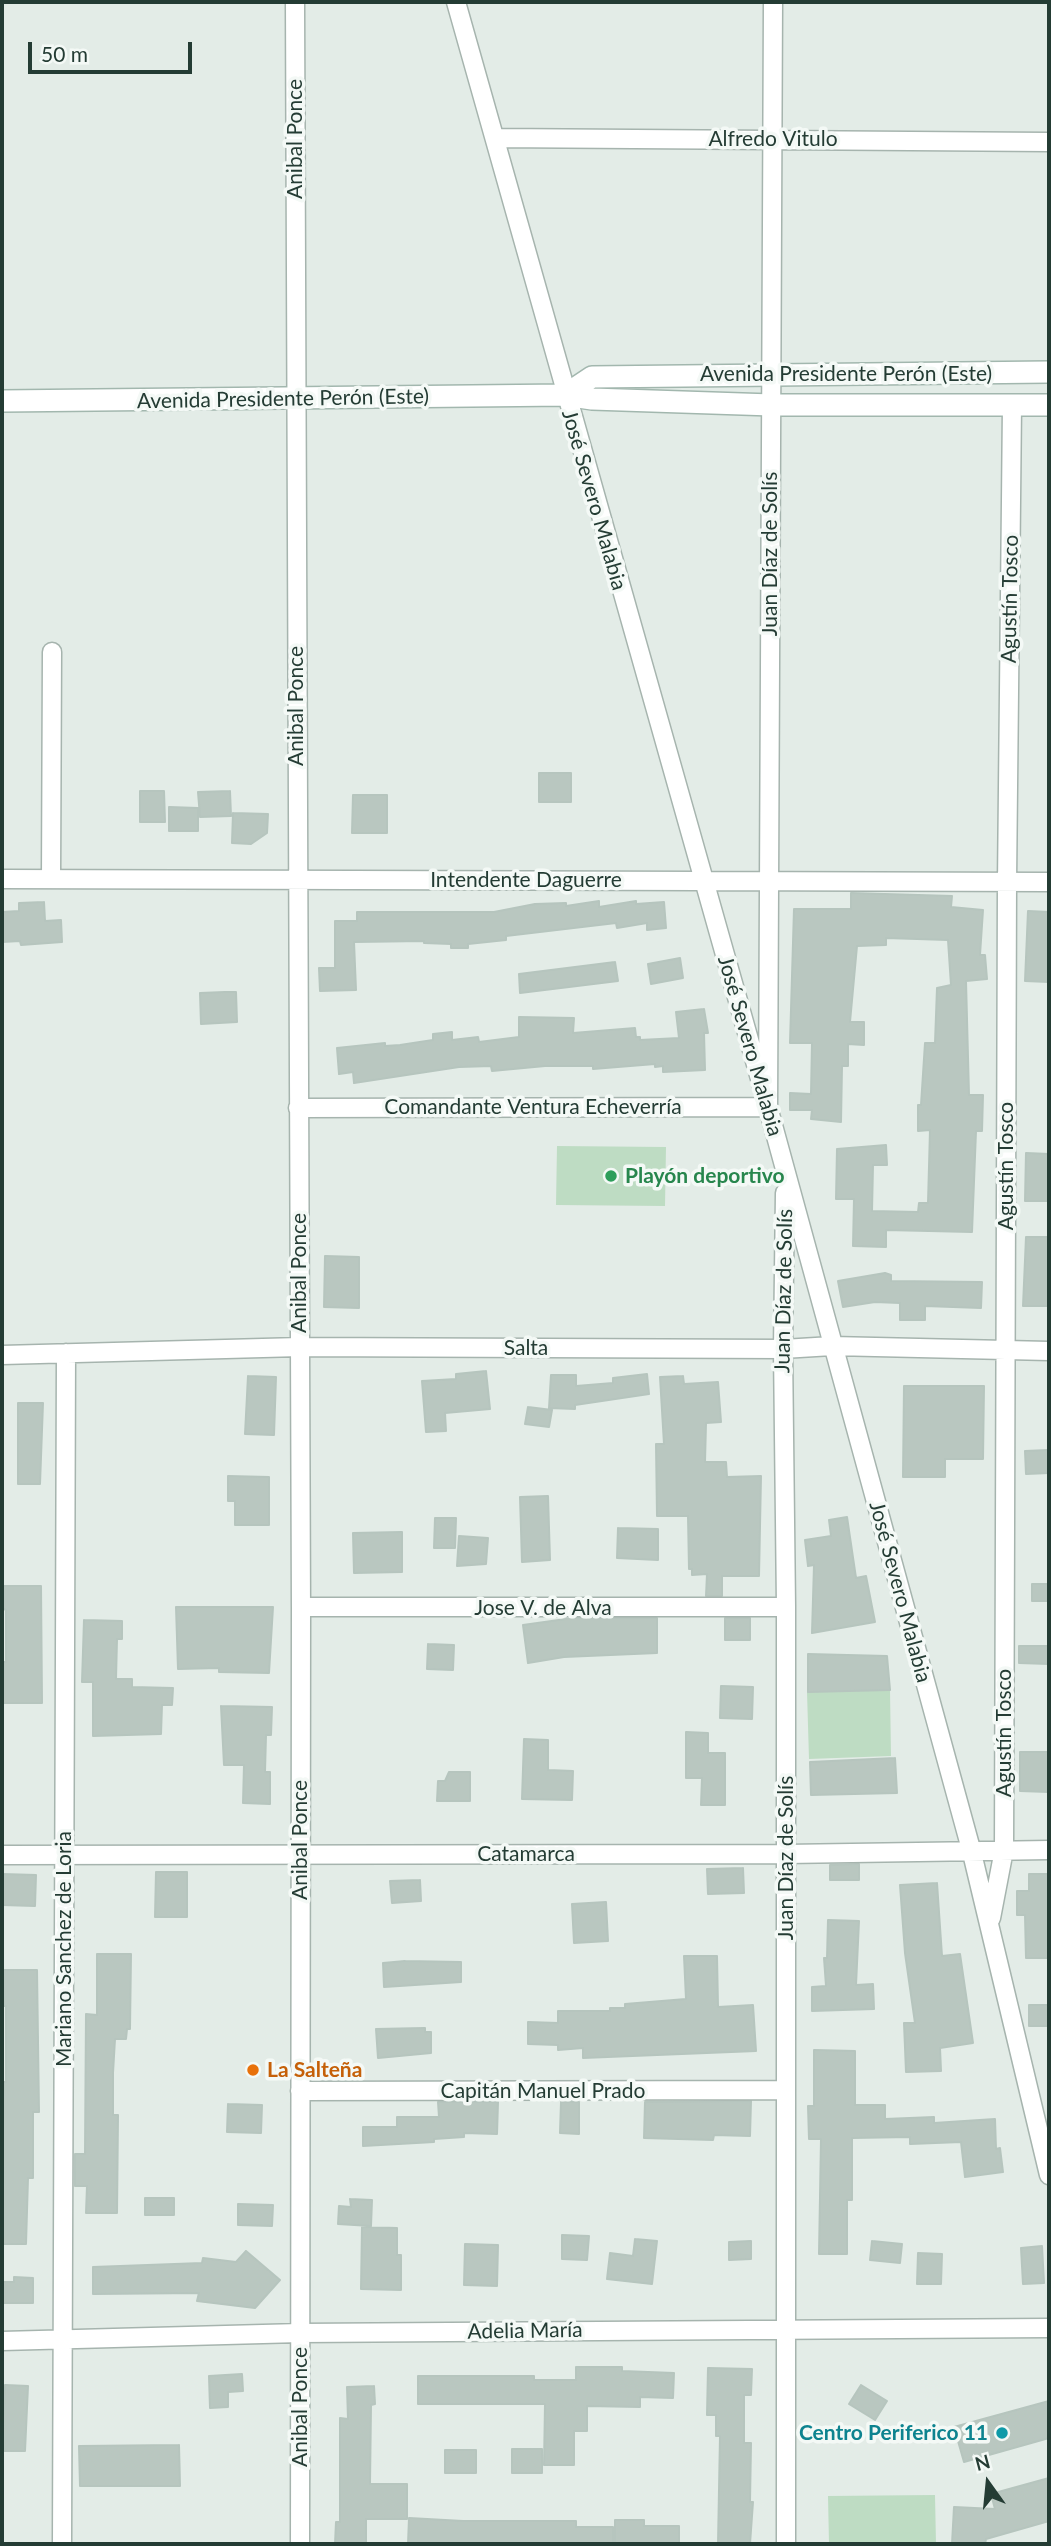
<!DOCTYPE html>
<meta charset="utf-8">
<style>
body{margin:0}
#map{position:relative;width:1051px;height:2546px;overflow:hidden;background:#e3ece7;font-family:Lato,sans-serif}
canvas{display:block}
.frame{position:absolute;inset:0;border:4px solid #243c34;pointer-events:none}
.north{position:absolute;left:953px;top:2448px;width:70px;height:70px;-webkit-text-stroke:5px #f4f9f6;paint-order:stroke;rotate:345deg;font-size:19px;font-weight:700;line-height:28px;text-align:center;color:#243c34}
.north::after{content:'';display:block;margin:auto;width:24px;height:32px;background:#243c34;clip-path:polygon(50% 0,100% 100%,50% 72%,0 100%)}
.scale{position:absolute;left:28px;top:42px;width:164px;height:32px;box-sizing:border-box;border:4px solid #243c34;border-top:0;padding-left:9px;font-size:21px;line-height:24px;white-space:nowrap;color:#243c34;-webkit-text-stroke:5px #f4f9f6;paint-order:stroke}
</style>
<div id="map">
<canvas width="1051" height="2546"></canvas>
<div class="frame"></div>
<div class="north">N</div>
<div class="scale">50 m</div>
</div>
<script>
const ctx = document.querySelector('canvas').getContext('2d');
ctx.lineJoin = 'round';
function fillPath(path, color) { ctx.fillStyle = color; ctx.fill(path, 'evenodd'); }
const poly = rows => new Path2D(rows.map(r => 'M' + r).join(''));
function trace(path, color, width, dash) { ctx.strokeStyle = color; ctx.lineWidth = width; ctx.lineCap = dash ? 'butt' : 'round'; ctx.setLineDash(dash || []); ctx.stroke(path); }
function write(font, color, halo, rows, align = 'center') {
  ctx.font = font + ' Lato,sans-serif'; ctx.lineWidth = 7; ctx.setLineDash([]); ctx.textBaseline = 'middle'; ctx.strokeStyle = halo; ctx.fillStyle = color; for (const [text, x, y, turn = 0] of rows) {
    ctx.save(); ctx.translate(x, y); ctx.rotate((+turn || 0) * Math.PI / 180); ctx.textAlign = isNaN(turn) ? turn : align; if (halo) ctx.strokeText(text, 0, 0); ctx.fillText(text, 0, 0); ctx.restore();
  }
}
fillPath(poly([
 [557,1146,666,1147,665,1206,556,1205],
 [890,1690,891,1756,809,1759,807,1692],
 [935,2495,936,2544,829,2544,828,2496]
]), '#bedcc3');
const building = poly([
 [539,773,571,773,571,802,539,802,539,773],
 [140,791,164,791,165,822,140,822,140,791],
 [230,791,231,816,200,817,198,792,230,791],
 [353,795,387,795,387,833,352,833,353,795],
 [169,807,198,808,198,831,169,831,169,807],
 [233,813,268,814,267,833,251,844,232,843,233,813],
 [851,893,952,896,951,907,983,910,980,955,985,955,987,979,966,981,969,1095,983,1095,982,1131,976,1131,972,1232,886,1230,886,1247,853,1246,854,1199,836,1199,837,1149,886,1145,887,1165,873,1165,872,1211,918,1212,919,1203,928,1203,930,1130,918,1131,918,1105,921,1105,925,1043,935,1043,937,988,951,985,948,940,886,938,886,945,857,946,850,1022,864,1022,864,1045,848,1044,848,1066,842,1066,841,1122,811,1119,812,1110,790,1110,790,1093,811,1094,812,1043,790,1043,794,909,851,909,851,893],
 [599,901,599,907,636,901,636,904,664,902,666,928,647,930,647,923,617,928,616,923,506,936,506,940,468,944,468,948,451,948,451,944,424,943,424,941,354,942,356,990,320,991,319,968,335,968,335,921,357,921,357,912,494,912,535,904,566,903,566,906,599,901],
 [44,902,45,921,61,920,62,942,21,945,20,941,2,942,2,912,19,911,19,903,44,902],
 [1028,911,1049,912,1049,982,1025,981,1028,911],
 [680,958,683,978,651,984,648,964,680,958],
 [615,962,618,981,520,993,519,974,615,962],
 [225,992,236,992,237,1022,201,1024,200,993,225,992],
 [704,1009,708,1033,704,1033,705,1070,663,1072,663,1066,655,1067,655,1064,593,1069,593,1066,545,1066,492,1071,491,1066,459,1067,354,1083,353,1072,339,1074,337,1048,385,1043,385,1046,400,1045,433,1040,433,1034,452,1032,452,1040,478,1037,479,1042,519,1037,519,1017,574,1018,573,1033,635,1028,636,1037,640,1037,640,1040,679,1038,676,1012,704,1009],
 [1026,1153,1049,1154,1049,1201,1025,1201,1026,1153],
 [1026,1237,1049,1237,1049,1306,1023,1306,1026,1237],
 [325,1256,359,1257,359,1308,324,1307,325,1256],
 [885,1273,891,1275,891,1281,982,1282,981,1308,925,1306,925,1320,900,1320,900,1303,875,1302,843,1307,838,1281,885,1273],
 [486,1371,490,1409,445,1413,446,1431,426,1432,422,1381,456,1379,456,1374,486,1371],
 [647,1374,649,1394,575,1405,575,1409,549,1408,551,1375,576,1375,576,1386,613,1383,613,1378,647,1374],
 [248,1376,276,1377,274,1435,245,1434,248,1376],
 [683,1376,684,1384,718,1382,721,1422,706,1423,705,1462,726,1462,727,1477,761,1476,759,1576,722,1576,722,1596,706,1596,707,1574,692,1575,692,1569,689,1569,688,1516,657,1516,656,1444,664,1444,660,1377,683,1376],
 [904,1386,984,1386,983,1459,945,1459,945,1477,903,1477,904,1386],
 [18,1403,43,1403,40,1484,18,1484,18,1403],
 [528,1407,552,1410,549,1427,525,1424,528,1407],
 [1049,1450,1049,1473,1026,1474,1025,1451,1049,1450],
 [228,1476,269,1477,269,1525,235,1525,235,1501,228,1501,228,1476],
 [548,1496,550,1560,522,1562,520,1497,548,1496],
 [847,1517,856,1578,866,1576,875,1622,812,1633,814,1565,808,1566,805,1540,831,1536,829,1520,847,1517],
 [435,1518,456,1518,455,1548,434,1548,435,1518],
 [618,1528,658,1529,658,1560,617,1558,618,1528],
 [402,1532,402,1572,354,1573,353,1533,402,1532],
 [459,1536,488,1538,486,1564,457,1566,459,1536],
 [1032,1584,1049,1584,1049,1601,1032,1601,1032,1584],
 [2,1586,41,1586,42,1703,2,1703,2,1662,6,1662,6,1610,2,1608,2,1586],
 [176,1607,273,1607,269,1673,219,1672,219,1668,178,1669,176,1607],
 [573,1618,657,1618,657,1653,564,1657,528,1663,523,1625,573,1618],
 [725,1618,750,1618,750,1640,725,1640,725,1618],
 [84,1620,122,1621,122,1639,117,1639,116,1679,132,1679,132,1687,173,1688,172,1705,162,1705,161,1734,93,1736,93,1682,82,1682,84,1620],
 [428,1644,454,1645,453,1670,427,1669,428,1644],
 [1019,1646,1049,1646,1049,1664,1019,1663,1019,1646],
 [808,1654,887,1656,890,1690,808,1692,808,1654],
 [721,1686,753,1687,752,1719,720,1718,721,1686],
 [221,1706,272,1707,271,1735,266,1735,265,1772,270,1772,270,1804,243,1803,244,1765,224,1765,221,1706],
 [686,1732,708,1733,708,1753,725,1753,725,1805,701,1805,702,1778,686,1778,686,1732],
 [524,1739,548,1740,548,1770,573,1771,572,1800,522,1799,524,1739],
 [1020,1752,1049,1752,1049,1792,1020,1791,1020,1752],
 [895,1758,897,1793,811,1795,810,1762,895,1758],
 [449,1772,470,1772,470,1801,437,1801,438,1781,445,1781,449,1772],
 [859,1864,859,1880,830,1880,830,1865,859,1864],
 [743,1868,744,1893,708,1894,707,1869,743,1868],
 [156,1872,187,1872,187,1917,155,1917,156,1872],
 [2,1874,36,1875,35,1906,2,1905,2,1874],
 [1029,1874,1049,1874,1049,1958,1026,1958,1025,1915,1017,1915,1017,1891,1029,1891,1029,1874],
 [420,1880,421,1901,392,1903,390,1881,420,1880],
 [937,1883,942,1956,960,1954,973,2043,940,2048,941,2071,906,2072,904,2023,915,2023,905,1953,900,1885,937,1883],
 [606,1902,608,1941,574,1943,572,1904,606,1902],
 [828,1920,859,1921,856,1985,873,1984,874,2009,812,2011,812,1987,826,1986,824,1958,827,1958,828,1920],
 [97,1954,131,1954,130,2029,127,2029,126,2039,115,2039,113,2073,113,2115,118,2115,117,2213,86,2213,87,2186,75,2186,75,2154,85,2154,86,2014,97,2015,97,1954],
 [684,1956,717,1956,718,2007,753,2005,756,2051,583,2058,583,2048,558,2050,558,2045,528,2044,528,2022,558,2023,558,2011,610,2011,610,2008,625,2008,625,2004,686,1999,684,1956],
 [405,1961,461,1962,461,1982,384,1987,383,1963,405,1961],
 [2,1970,37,1970,39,2112,33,2112,33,2178,28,2178,26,2244,2,2244,2,2082,6,2082,6,2006,2,2006,2,1970],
 [1029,2005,1049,2005,1049,2026,1029,2026,1029,2005],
 [425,2028,425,2032,431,2032,431,2053,378,2058,376,2029,425,2028],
 [814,2050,855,2051,855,2105,885,2105,885,2119,934,2117,934,2123,995,2119,996,2149,1000,2148,1003,2172,965,2177,961,2142,910,2144,910,2137,852,2138,852,2200,847,2200,847,2254,819,2254,821,2139,809,2139,808,2106,814,2106,814,2050],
 [751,2101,750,2136,714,2135,713,2140,644,2138,645,2102,751,2101],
 [438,2102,498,2102,497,2134,464,2133,464,2137,434,2139,434,2142,363,2146,363,2127,397,2127,397,2117,439,2117,438,2102],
 [561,2102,579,2102,579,2134,560,2133,561,2102],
 [228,2104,262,2105,261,2133,227,2132,228,2104],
 [145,2198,174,2198,174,2215,145,2215,145,2198],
 [350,2199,372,2200,371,2226,338,2224,339,2206,351,2207,350,2199],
 [238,2204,273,2205,272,2226,238,2225,238,2204],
 [362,2227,397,2228,397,2255,401,2255,401,2290,361,2289,362,2227],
 [562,2235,589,2236,587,2260,562,2259,562,2235],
 [635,2239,657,2241,652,2284,607,2279,610,2253,633,2256,635,2239],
 [751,2241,751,2259,729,2260,729,2242,751,2241],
 [872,2241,902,2244,900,2263,870,2260,872,2241],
 [465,2244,498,2245,497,2286,464,2285,465,2244],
 [1042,2246,1044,2283,1023,2284,1021,2248,1042,2246],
 [246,2251,280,2280,255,2308,197,2301,199,2293,93,2294,93,2267,202,2263,203,2258,236,2262,246,2251],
 [918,2253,942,2254,941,2284,917,2284,918,2253],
 [14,2277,33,2278,33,2303,2,2303,2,2282,14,2282,14,2277],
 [576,2367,622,2367,622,2371,674,2373,673,2398,640,2397,640,2407,587,2406,587,2431,574,2431,574,2465,544,2465,545,2404,418,2404,418,2376,534,2376,534,2380,576,2380,576,2367],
 [708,2368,752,2369,751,2395,744,2395,744,2443,751,2443,750,2502,753,2502,750,2544,718,2544,720,2436,716,2436,716,2415,707,2415,708,2368],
 [242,2374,243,2391,228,2392,228,2407,210,2408,209,2376,242,2374],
 [5,2385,28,2386,25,2451,2,2451,5,2385],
 [861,2385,887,2401,875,2420,849,2404,861,2385],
 [374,2386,375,2404,371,2405,370,2484,407,2484,407,2519,366,2519,366,2544,335,2544,336,2522,340,2522,340,2418,348,2419,347,2387,374,2386],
 [1049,2401,1049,2438,964,2462,954,2427,1049,2401],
 [179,2445,180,2486,80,2486,79,2446,179,2445],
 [512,2449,542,2449,542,2473,512,2473,512,2449],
 [445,2450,476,2450,476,2473,445,2473,445,2450],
 [1049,2478,1049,2521,986,2539,985,2544,952,2544,954,2507,995,2509,991,2494,1049,2478],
 [409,2518,463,2521,576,2521,576,2527,613,2527,613,2544,408,2544,409,2518],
 [615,2520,644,2520,644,2526,679,2526,679,2544,615,2543,615,2520]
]);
fillPath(building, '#b9c7c0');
trace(building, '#b6c5be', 2);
const street = poly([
 [295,2,301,1607,300,2544],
 [456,2,768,1107,971,1849,1049,2175],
 [496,138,1049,142],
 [2,879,1049,882],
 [51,879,52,652],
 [298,1108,768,1107,773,2],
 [785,1193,783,1349,786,1607,786,2544],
 [2,1355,300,1347,783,1349,832,1346,1049,1351],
 [301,1607,786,1607],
 [2,1855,786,1854,1049,1850],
 [991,1918,1004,1850,1007,882,1012,405],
 [300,2091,786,2090],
 [2,2341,300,2333,1049,2328],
 [62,2544,66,1353]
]);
const secondary = poly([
 [565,395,592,377,1049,372],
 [2,401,565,395,592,399,772,405,1049,405]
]);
trace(street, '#a6b4ae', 21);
trace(secondary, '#a2b7ae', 24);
trace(street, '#fff', 18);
trace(secondary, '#fff', 21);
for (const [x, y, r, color] of [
 [611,1176,7,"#2e9e5b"],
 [253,2070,7,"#e8710a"],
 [1002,2433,7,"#0f9aa8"]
]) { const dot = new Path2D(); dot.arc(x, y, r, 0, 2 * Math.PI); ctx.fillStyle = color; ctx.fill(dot); trace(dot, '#f4f9f6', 2.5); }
write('21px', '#243c34', '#f4f9f6', [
 ["Anibal Ponce",295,139,-90],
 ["Alfredo Vitulo",773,139],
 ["Avenida Presidente Perón (Este)",846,374],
 ["Avenida Presidente Perón (Este)",283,399,-1],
 ["José Severo Malabia",594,500,74],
 ["Juan Díaz de Solís",770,554,-90],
 ["Agustín Tosco",1010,599,-89],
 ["Anibal Ponce",296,706,-90],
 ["Intendente Daguerre",526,880],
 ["José Severo Malabia",750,1046,74],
 ["Comandante Ventura Echeverría",533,1107],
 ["Agustín Tosco",1006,1166,-90],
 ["Anibal Ponce",299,1273,-90],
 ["Juan Díaz de Solís",784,1291,-89],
 ["Salta",526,1348],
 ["José Severo Malabia",900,1592,75],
 ["Jose V. de Alva",543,1608],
 ["Agustín Tosco",1004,1733,-90],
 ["Anibal Ponce",300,1840,-90],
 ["Catamarca",526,1854],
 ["Juan Díaz de Solís",786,1858,-90],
 ["Mariano Sanchez de Loria",64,1949,-90],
 ["Capitán Manuel Prado",543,2091],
 ["Adelia María",525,2331,-1],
 ["Anibal Ponce",300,2407,-90]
]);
write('bold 21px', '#27864d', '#f4f9f6', [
 ["Playón deportivo",625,1176]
], 'left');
write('bold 21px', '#c56008', '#f4f9f6', [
 ["La Salteña",267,2070]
], 'left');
write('bold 21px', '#0d838f', '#f4f9f6', [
 ["Centro Periferico 11",988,2433]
], 'right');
</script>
